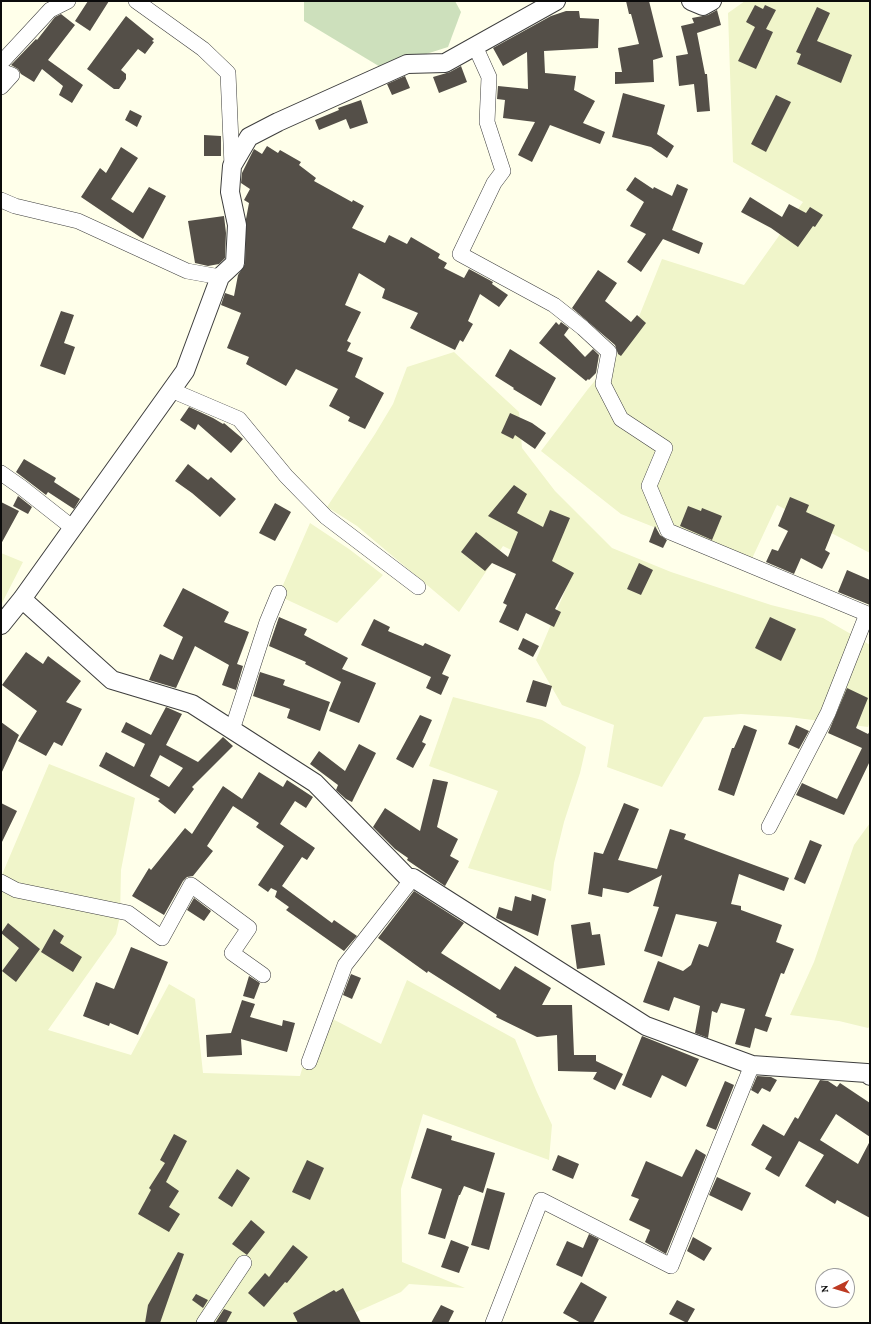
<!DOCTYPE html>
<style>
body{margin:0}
#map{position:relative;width:871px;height:1324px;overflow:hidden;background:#ffffea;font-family:"Crimson Pro",serif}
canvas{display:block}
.frame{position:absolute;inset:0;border:2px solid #0b0b0b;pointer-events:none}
.north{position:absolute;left:815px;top:1268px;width:40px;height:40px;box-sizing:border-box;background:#fff;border:1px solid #9d9d9d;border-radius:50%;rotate:265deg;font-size:11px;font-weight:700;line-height:16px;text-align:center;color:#0b0b0b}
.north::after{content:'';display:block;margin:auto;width:14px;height:18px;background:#bd3a22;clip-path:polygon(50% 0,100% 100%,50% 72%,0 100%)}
</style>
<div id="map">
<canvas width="871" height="1324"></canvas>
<div class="frame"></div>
<div class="north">N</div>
</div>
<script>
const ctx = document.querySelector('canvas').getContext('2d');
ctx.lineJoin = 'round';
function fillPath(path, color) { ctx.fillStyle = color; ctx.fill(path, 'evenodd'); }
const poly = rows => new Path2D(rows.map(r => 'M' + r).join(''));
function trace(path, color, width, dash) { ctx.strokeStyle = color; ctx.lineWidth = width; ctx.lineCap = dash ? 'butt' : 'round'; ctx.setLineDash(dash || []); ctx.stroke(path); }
fillPath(poly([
 [745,1,870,1,870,553,777,505,749,565,621,514,541,451,588,389,630,339,662,259,744,285,803,202,733,162,728,13],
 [454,352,519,412,522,448,555,491,612,548,671,572,771,605,823,618,870,645,870,721,868,727,789,717,741,714,704,717,662,787,607,767,614,725,562,705,536,660,570,579,503,546,459,612,357,526,327,507,375,434,393,404,407,367],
 [310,523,349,549,383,575,337,623,279,596,263,631],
 [1,553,23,562,1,605],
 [453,697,542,720,586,747,580,773,564,822,554,863,551,891,468,868,498,791,429,766],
 [49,764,135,798,121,870,120,916,116,934,48,1030,131,1055,169,984,195,999,203,1073,300,1076,319,1012,381,1044,407,980,515,1039,536,1090,552,1125,549,1160,423,1114,401,1189,402,1262,465,1288,409,1284,401,1292,332,1323,1,1323,1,877],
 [870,823,870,1026,868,1028,839,1021,790,1015,814,962,854,845]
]), '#f0f5ca');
fillPath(poly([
 [304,1,455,1,461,12,448,47,382,68,304,21]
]), '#cde0bc');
fillPath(poly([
 [88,1,109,1,90,31,75,21],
 [626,1,649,1,663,57,653,60,654,82,615,84,615,72,622,72,618,48,639,44,631,14,629,14],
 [755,5,763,9,765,5,776,10,766,29,773,32,756,69,738,61,755,27,746,22],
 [817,7,830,13,817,41,852,55,841,83,797,64,801,54,796,52],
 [717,10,721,25,697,33,705,74,707,74,710,111,697,112,694,84,679,86,676,56,688,54,681,26,694,23,692,18,708,15],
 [566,11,579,11,580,18,599,19,598,48,544,51,545,73,576,76,574,90,595,101,583,123,605,132,600,144,550,125,532,162,518,155,535,122,503,118,505,100,497,99,498,86,528,89,527,52,503,66,493,48,551,16],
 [61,14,75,25,48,60,83,85,72,103,59,95,63,86,42,69,34,82,21,74,18,69,11,65,36,39,37,40,55,17],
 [126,16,154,39,152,41,154,42,145,54,138,49,121,70,126,74,126,79,119,89,114,89,87,69],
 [461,66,467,82,439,93,433,77,450,72],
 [405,76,410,88,392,95,387,84],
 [623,93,665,105,657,134,674,146,667,158,651,147,612,137],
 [776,95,791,102,766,152,751,144],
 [361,100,368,123,350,129,346,119,319,130,315,120,339,110,338,108],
 [130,110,142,116,137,127,125,120],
 [204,135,221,136,221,156,204,156],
 [267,146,278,153,280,150,301,162,299,165,316,178,314,181,352,202,353,200,364,206,352,228,385,243,389,235,407,244,411,237,440,254,438,258,447,263,444,268,464,278,469,269,493,282,492,284,508,295,499,307,480,294,468,321,473,324,463,342,460,340,455,350,410,328,418,313,382,298,385,289,359,273,345,305,361,312,347,341,351,343,347,351,363,358,355,377,384,393,365,429,348,421,350,417,329,406,338,389,296,369,286,386,246,364,249,357,227,348,241,313,221,305,225,293,234,296,238,275,245,264,246,219,249,203,244,200,250,189,241,183,242,173,254,149,262,154],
 [121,147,138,158,111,199,133,213,149,187,166,196,143,239,81,197,100,168,106,173],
 [635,177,653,189,654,187,672,196,677,184,688,189,672,230,703,243,699,254,663,239,641,272,627,262,646,234,630,226,644,202,626,190],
 [750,197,782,217,789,204,806,213,810,207,823,215,815,227,813,226,798,247,771,228,741,212],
 [224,216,226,233,225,258,219,264,208,266,195,263,188,221],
 [598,270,617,283,605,301,631,322,637,315,646,323,621,356,618,354,615,345,572,308],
 [61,311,74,315,64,343,75,347,65,375,40,366],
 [556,322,559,325,561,322,569,328,564,335,585,357,593,349,599,355,596,373,589,380,588,379,586,381,539,343],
 [510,349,556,378,541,406,513,389,514,388,495,376],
 [189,407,213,418,223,424,224,423,243,439,231,453,198,424,195,430,180,420],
 [510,413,532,423,546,433,535,449,515,435,513,439,501,433],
 [24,459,56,478,54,482,80,499,74,509,48,492,46,495,16,472],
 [188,464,208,480,211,477,236,499,220,517,192,493,175,481],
 [514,485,527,494,517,513,543,527,550,510,570,518,552,561,574,573,555,609,561,612,554,627,526,613,518,631,499,622,507,605,503,603,516,574,492,563,485,571,461,552,476,532,508,557,518,532,488,516],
 [18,496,32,507,28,514,13,506],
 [790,497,809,505,806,512,835,525,825,550,830,553,822,569,801,558,794,574,766,562,772,549,778,551,788,531,778,526],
 [1,502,19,511,1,544],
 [275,503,291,512,275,541,259,533],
 [688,506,701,511,702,508,722,516,712,540,680,526],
 [655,526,660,535,667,540,663,548,649,542],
 [639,563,653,570,641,595,627,589],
 [847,570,870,580,870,605,838,592],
 [183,588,229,612,224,622,249,632,237,664,243,666,236,690,222,685,229,665,195,646,176,688,149,680,160,654,173,660,183,637,163,626],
 [279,617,307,629,304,635,348,658,342,669,376,683,359,723,329,711,341,682,305,664,306,662,269,646],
 [770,617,796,629,781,661,755,648],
 [374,619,390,627,388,631,423,646,425,643,451,655,442,674,449,677,441,695,426,688,431,677,361,645],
 [523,638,539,646,533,657,518,649],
 [26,652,43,664,48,656,81,681,66,702,82,709,62,746,54,742,46,756,18,741,37,711,2,685],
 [260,672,285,680,283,685,330,702,320,731,287,718,290,709,253,696],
 [533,680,552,686,546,707,526,702],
 [847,688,868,698,856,728,868,734,870,731,870,761,844,815,796,795,802,783,837,799,862,748,828,733],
 [166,707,182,714,166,745,198,762,223,737,233,746,192,787,194,789,175,814,158,801,160,799,99,766,106,752,134,767,145,744,121,732,126,722,151,735],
 [160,755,183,768,169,787,150,776],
 [420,715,432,720,422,742,426,744,413,768,396,759],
 [1,722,19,735,1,774],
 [744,725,757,730,734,796,718,790,732,748,734,748],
 [796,725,809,731,799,749,788,744],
 [359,744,376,753,352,802,346,799,336,790,338,785,310,764,319,751,345,771],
 [259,772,283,787,287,780,313,797,306,808,295,801,280,824,315,848,307,860,302,857,282,886,332,923,334,920,357,936,344,951,286,910,289,907,275,897,277,891,271,888,268,892,258,885,284,846,256,827,259,823,233,806,207,846,213,851,193,876,187,877,183,881,164,915,132,896,149,868,151,870,185,828,192,834,223,786,242,799],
 [433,779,448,782,437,827,458,839,450,856,459,861,445,886,407,860,408,858,395,849,373,827,385,808,420,831],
 [1,803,17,811,1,844],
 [624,803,639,809,618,860,657,869,670,829,686,834,684,839,789,878,784,891,739,874,731,904,741,906,741,910,782,925,776,942,794,949,784,974,781,973,765,1016,772,1018,767,1032,755,1028,750,1048,735,1044,745,1009,721,1003,717,1013,712,1011,708,1038,695,1033,700,1006,674,997,669,1011,643,1002,658,961,683,971,691,965,699,944,708,947,717,922,676,914,662,957,644,951,659,907,653,906,662,875,628,893,603,888,602,897,588,894,594,852,603,854],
 [810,840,822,845,805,884,794,879],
 [414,891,464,923,441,953,500,990,515,966,551,988,542,1005,572,1005,574,1055,596,1055,596,1061,623,1074,615,1090,593,1079,597,1072,558,1071,557,1035,537,1037,496,1017,497,1015,461,992,428,971,427,973,378,938],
 [532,894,546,899,538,936,496,918,499,907,512,911,515,896,531,901],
 [194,898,211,911,204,921,187,910],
 [590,922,592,935,600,934,605,965,577,969,571,925],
 [8,923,40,949,16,982,2,971,19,948,1,933],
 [54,929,64,936,60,943,82,957,73,972,41,952],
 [131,947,168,962,138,1035,110,1023,109,1026,83,1016,96,982,114,989],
 [351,974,361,978,352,999,343,995],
 [249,976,260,983,254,999,243,996],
 [242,1000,255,1004,250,1017,282,1026,283,1020,295,1023,287,1052,241,1039,242,1055,207,1057,206,1035,231,1033],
 [642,1036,699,1059,686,1087,662,1075,651,1098,622,1085],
 [757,1076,771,1077,777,1080,770,1092,762,1088,758,1094,751,1090],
 [820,1080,828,1081,837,1087,840,1083,870,1103,870,1137,836,1114,820,1140,858,1164,870,1141,870,1218,837,1200,835,1204,805,1186,824,1155,799,1141,779,1177,765,1169,772,1157,751,1145,763,1124,784,1136,795,1117,798,1119],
 [725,1081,734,1085,716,1130,706,1126],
 [427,1128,452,1136,451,1140,495,1153,483,1193,464,1186,460,1195,459,1195,445,1239,428,1234,442,1189,411,1178],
 [174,1134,187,1141,166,1182,179,1191,169,1207,180,1214,169,1232,138,1214,151,1190,149,1188,165,1163,160,1160],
 [696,1149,706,1155,666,1254,645,1242,650,1230,629,1220,639,1199,631,1196,646,1161,682,1177],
 [558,1155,579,1164,573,1179,552,1170],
 [307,1160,324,1168,310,1200,292,1192],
 [237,1169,250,1178,232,1207,218,1198],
 [717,1177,751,1193,742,1211,709,1195],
 [487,1188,505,1193,489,1250,471,1245],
 [251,1220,265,1232,247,1255,232,1244],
 [589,1234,599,1239,582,1277,556,1265,567,1241,583,1248],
 [693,1237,712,1248,704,1261,687,1251],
 [451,1240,469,1247,459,1273,441,1267],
 [293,1245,308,1257,287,1283,285,1282,264,1307,248,1293,265,1273,269,1277],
 [178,1252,184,1254,160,1323,145,1323,148,1305],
 [581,1282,607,1297,593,1323,581,1323,563,1313],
 [343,1288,361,1323,298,1323,293,1313,334,1290,336,1292],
 [196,1294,208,1300,203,1308,192,1300],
 [677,1300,695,1309,687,1323,669,1314],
 [441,1305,454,1311,448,1323,431,1323],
 [224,1309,232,1312,226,1323,215,1323]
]), '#544f48');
const minor = poly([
 [136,1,203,49,228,73,232,166],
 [475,46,489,77,487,122,503,171,494,183,460,254,554,305,583,328,609,352,603,384,621,419,665,448,649,486,668,531,870,615],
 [1,63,50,10,68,1],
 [1,71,12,75,1,87],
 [1,200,15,206,78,221,187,271,220,277],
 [171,390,239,419,286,476,326,517,418,587],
 [1,473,21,487,73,528],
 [232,730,267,622,279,593],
 [769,827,828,713,867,614],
 [1,882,16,890,128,913,162,938,191,885,249,928,232,953,263,975],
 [309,1062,345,965,413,878],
 [204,1323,244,1263],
 [493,1323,541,1200,671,1266,752,1065]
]);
const tertiary = poly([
 [691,1,703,6,712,1],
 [22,599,112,680,192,704,315,783,408,878,413,878,646,1026,752,1065,867,1073,870,1076],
 [1,625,22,599,185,371,220,277,235,263,237,225,230,192,232,166,249,137,278,122,407,64,445,63,556,1]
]);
trace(minor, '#3e3e3e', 16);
trace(tertiary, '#3e3e3e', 20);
trace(minor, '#fff', 15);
trace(tertiary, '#fff', 18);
</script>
